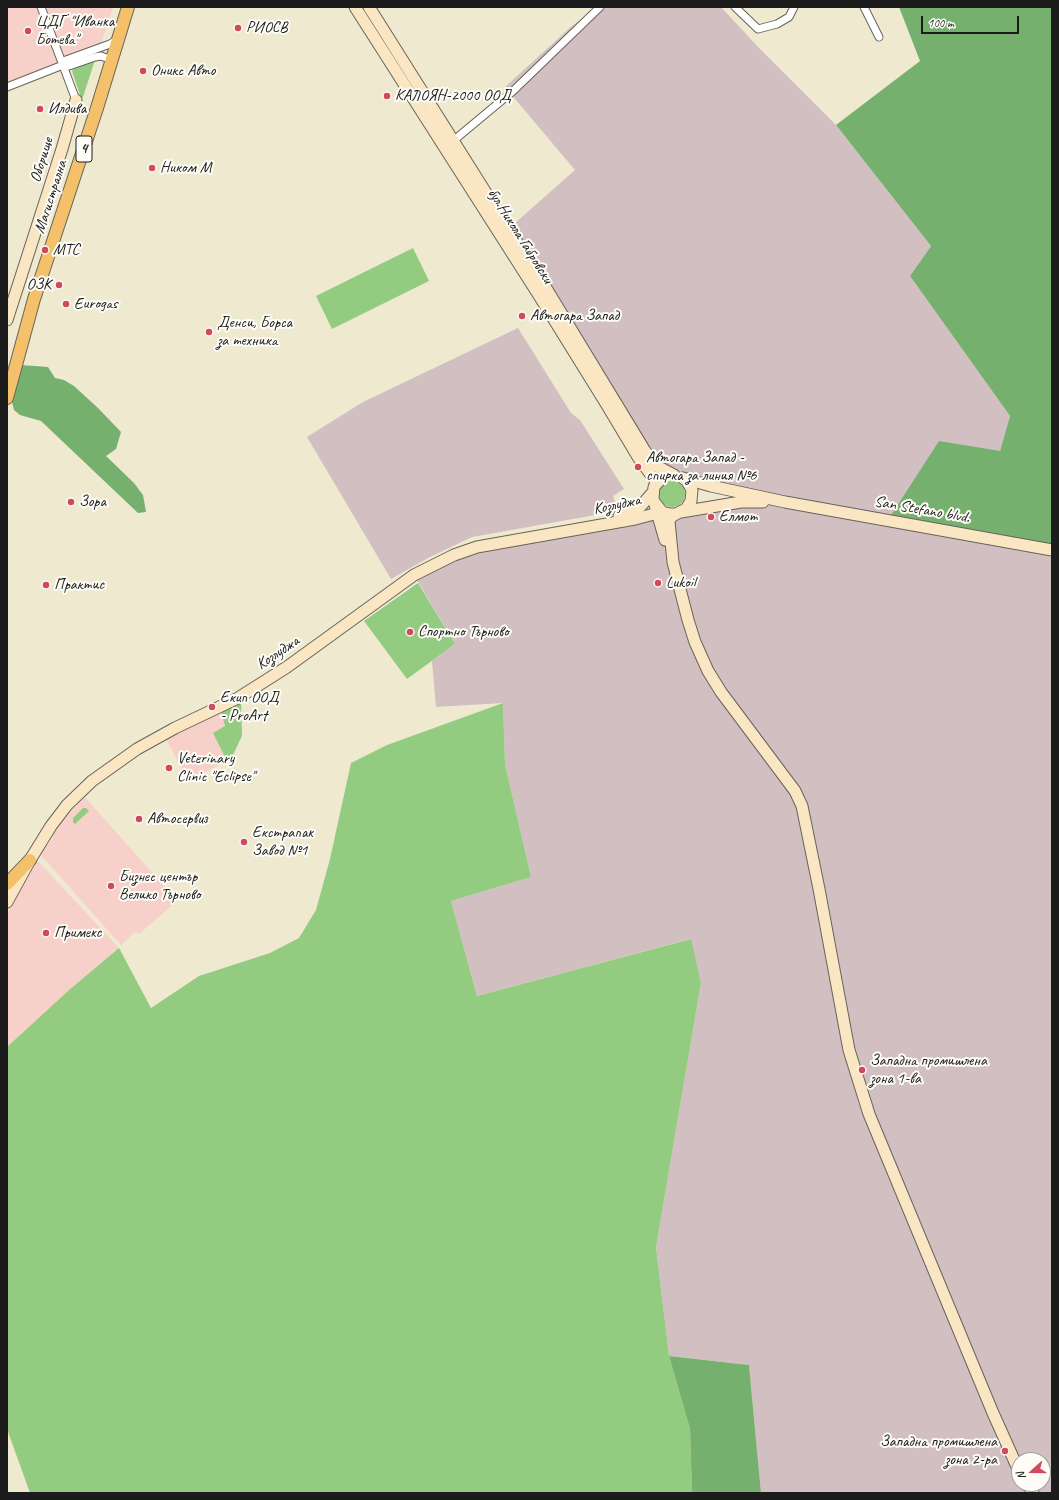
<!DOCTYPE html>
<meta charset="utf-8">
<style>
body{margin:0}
#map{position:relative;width:1059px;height:1500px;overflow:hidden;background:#efe9cf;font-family:Caveat,sans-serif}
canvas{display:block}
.frame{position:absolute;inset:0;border:8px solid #1c1c1c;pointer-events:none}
.north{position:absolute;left:1011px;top:1452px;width:40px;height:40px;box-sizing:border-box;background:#fdfcf7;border:1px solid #a3a29f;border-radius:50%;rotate:249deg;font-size:11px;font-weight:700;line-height:16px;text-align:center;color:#1c1c1c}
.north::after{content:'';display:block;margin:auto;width:14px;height:18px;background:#d1495b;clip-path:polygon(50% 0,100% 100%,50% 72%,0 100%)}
.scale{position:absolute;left:921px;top:16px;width:98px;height:18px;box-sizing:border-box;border:2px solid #1c1c1c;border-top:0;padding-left:5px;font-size:12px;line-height:14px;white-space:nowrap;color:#1c1c1c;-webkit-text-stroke:3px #fdfcf7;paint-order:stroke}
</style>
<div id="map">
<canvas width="1059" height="1500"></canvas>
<div class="frame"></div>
<div class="north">N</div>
<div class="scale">100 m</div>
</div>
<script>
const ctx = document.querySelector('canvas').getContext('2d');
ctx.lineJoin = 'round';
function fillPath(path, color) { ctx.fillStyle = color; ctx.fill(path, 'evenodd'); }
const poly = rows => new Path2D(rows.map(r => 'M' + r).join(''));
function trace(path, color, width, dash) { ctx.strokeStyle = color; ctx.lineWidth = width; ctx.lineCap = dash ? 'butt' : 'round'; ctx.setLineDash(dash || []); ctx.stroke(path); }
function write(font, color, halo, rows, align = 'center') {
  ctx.font = font + ' Caveat,sans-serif'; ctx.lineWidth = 4; ctx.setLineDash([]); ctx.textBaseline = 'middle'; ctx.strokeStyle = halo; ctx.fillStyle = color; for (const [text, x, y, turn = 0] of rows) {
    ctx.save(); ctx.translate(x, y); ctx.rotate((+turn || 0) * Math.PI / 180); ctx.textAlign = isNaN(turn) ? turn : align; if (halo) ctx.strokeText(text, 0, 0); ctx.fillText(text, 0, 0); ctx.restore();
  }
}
fillPath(poly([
 [7,7,113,7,98,53,7,87],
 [221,710,226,726,213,733,227,761,188,781,166,739],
 [85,797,177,901,139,934,135,932,121,945,40,854,52,840,56,828],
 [37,860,119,948,69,990,7,1047,7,914]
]), '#f7d1c9');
fillPath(poly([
 [602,7,721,7,759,48,836,125,931,246,910,276,1010,416,1000,451,1052,550,1052,1493,761,1493,749,1365,669,1356,656,1247,701,983,690,939,477,996,451,901,531,877,505,764,503,703,436,707,432,661,455,644,414,575,454,555,749,501,657,466,508,227,514,224,575,170,505,87,573,25],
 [1019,1460,1043,1460,1043,1484,1019,1484],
 [518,328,571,413,580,420,624,489,613,496,618,511,472,537,428,558,391,579,307,437,363,402]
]), '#d2bfc1');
fillPath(poly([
 [95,60,83,97,81,98,72,71,74,68],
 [413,248,429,281,332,329,316,296],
 '659 494a13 13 0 1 1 26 0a13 13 0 1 1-26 0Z',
 [418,583,455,644,407,679,364,621],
 [241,701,242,736,230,761,227,761,213,733,225,726,221,710],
 [503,703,505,764,531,877,451,901,477,996,691,939,701,983,656,1247,669,1356,690,1429,692,1493,30,1493,7,1429,7,1047,69,990,119,948,151,1008,199,976,270,953,299,938,316,910,330,859,351,763,387,745],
 [83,808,86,808,89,811,75,824,73,822,73,818]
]), '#93cc80');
fillPath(poly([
 [899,7,1052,7,1052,550,888,520,939,441,1000,451,1010,416,910,276,931,246,836,125,920,61],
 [21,365,48,367,55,378,64,380,74,386,98,408,121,432,116,449,106,456,134,483,143,495,146,512,138,513,41,421,20,415,14,410,12,402],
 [669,1356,749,1365,761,1493,692,1493,690,1429]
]), '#76b06e');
const street = poly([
 [41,7,76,100],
 [735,7,758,29,777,24,789,17,794,7],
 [864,7,879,37],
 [63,65,66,60,110,44,118,39],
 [7,87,63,65,69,66,95,57,101,56,112,60],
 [453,141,513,91,600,7]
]);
const secondary = poly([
 [355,7,540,297,607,405,638,457,657,483],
 [369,7,549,293,645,451,657,466,674,475],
 [7,320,62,149,76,100],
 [683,478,711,486,785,502,1052,550],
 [661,479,654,487,653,498,665,540],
 [655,503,662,512,670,514,676,514,686,509,691,501,692,490,687,481,683,478],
 [681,512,741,502,763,502],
 [676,514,671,517,669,521,673,562,688,620,695,642,708,671,721,692,795,791,802,806,819,889,849,1050,869,1114,993,1413,1019,1471],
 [619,516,631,513,641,506,653,492],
 [7,902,30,860,51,826,67,805,92,781,137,749,175,728,238,698,265,681,287,667,414,575,454,555,477,547,635,519,662,512],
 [1027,1484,1033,1493]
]);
const primary = poly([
 [7,398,34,299,97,108,128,7],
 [7,884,30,860]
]);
trace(street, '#66645b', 9);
trace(secondary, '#66645b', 13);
trace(primary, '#66645b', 14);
trace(street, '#fff', 7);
trace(secondary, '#fbe6c3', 11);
trace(primary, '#f4c16a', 12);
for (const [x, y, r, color] of [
 [238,28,4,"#d1495b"],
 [28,31,4,"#d1495b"],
 [143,71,4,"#d1495b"],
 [387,96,4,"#d1495b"],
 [40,109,4,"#d1495b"],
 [152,168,4,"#d1495b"],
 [45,250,4,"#d1495b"],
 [59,285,4,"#d1495b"],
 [66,304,4,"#d1495b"],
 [522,316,4,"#d1495b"],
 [209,332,4,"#d1495b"],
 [638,467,4,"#d1495b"],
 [71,502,4,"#d1495b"],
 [711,517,4,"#d1495b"],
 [658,583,4,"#d1495b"],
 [46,585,4,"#d1495b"],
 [410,632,4,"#d1495b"],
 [212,707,4,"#d1495b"],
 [169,768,4,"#d1495b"],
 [139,819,4,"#d1495b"],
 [244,842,4,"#d1495b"],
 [111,886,4,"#d1495b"],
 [46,933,4,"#d1495b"],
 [862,1070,4,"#d1495b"],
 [1005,1451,4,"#d1495b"]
]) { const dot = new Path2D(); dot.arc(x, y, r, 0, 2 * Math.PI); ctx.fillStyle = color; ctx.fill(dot); trace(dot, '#fdfcf7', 1.5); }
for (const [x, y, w] of [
 [84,149,16]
]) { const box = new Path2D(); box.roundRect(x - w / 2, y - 13, w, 26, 3); ctx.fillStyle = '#fdfcf7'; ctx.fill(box); trace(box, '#1c1c1c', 1); }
write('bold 15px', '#1c1c1c', null, [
 ["4",84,149]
]);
write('16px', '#1c1c1c', '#fdfcf7', [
 ["ЦДГ \"Иванка",36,22],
 ["Ботева\"",36,40],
 ["РИОСВ",246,28],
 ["Оникс Авто",151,71],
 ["КАЛОЯН-2000 ООД",395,96],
 ["Илдива",48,109],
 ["Ником М",160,168],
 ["МТС",53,250],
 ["ОЗК",51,285,"right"],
 ["Eurogas",74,304],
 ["Автогара Запад",530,316],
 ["Денси, Борса",217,323],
 ["за техника",217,341],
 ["Автогара Запад -",646,458],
 ["спирка за линия №6",646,476],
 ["Зора",79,502],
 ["Елмот",719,517],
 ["Lukoil",666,583],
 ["Практис",54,585],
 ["Спортно Търново",418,632],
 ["Екип ООД",220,698],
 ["- ProArt",220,716],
 ["Veterinary",177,759],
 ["Clinic \"Eclipse\"",177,777],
 ["Автосервиз",147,819],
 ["Екстрапак",252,833],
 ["Завод №1",252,851],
 ["Бизнес център",119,877],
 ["Велико Търново",119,895],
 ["Примекс",54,933],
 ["Западна промишлена",870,1061],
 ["зона 1-ва",870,1079],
 ["Западна промишлена",997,1442,"right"],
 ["зона 2-ра",997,1460,"right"]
], 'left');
write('16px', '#1c1c1c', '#fdfcf7', [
 ["Оборище",42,160,-73],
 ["Магистрална",51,197,-72],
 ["бул.Никола Габровски",520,236,58],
 ["Козлуджа",617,505,-12],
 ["San Stefano blvd.",922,510,10],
 ["Козлуджа",278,653,-34]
]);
</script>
